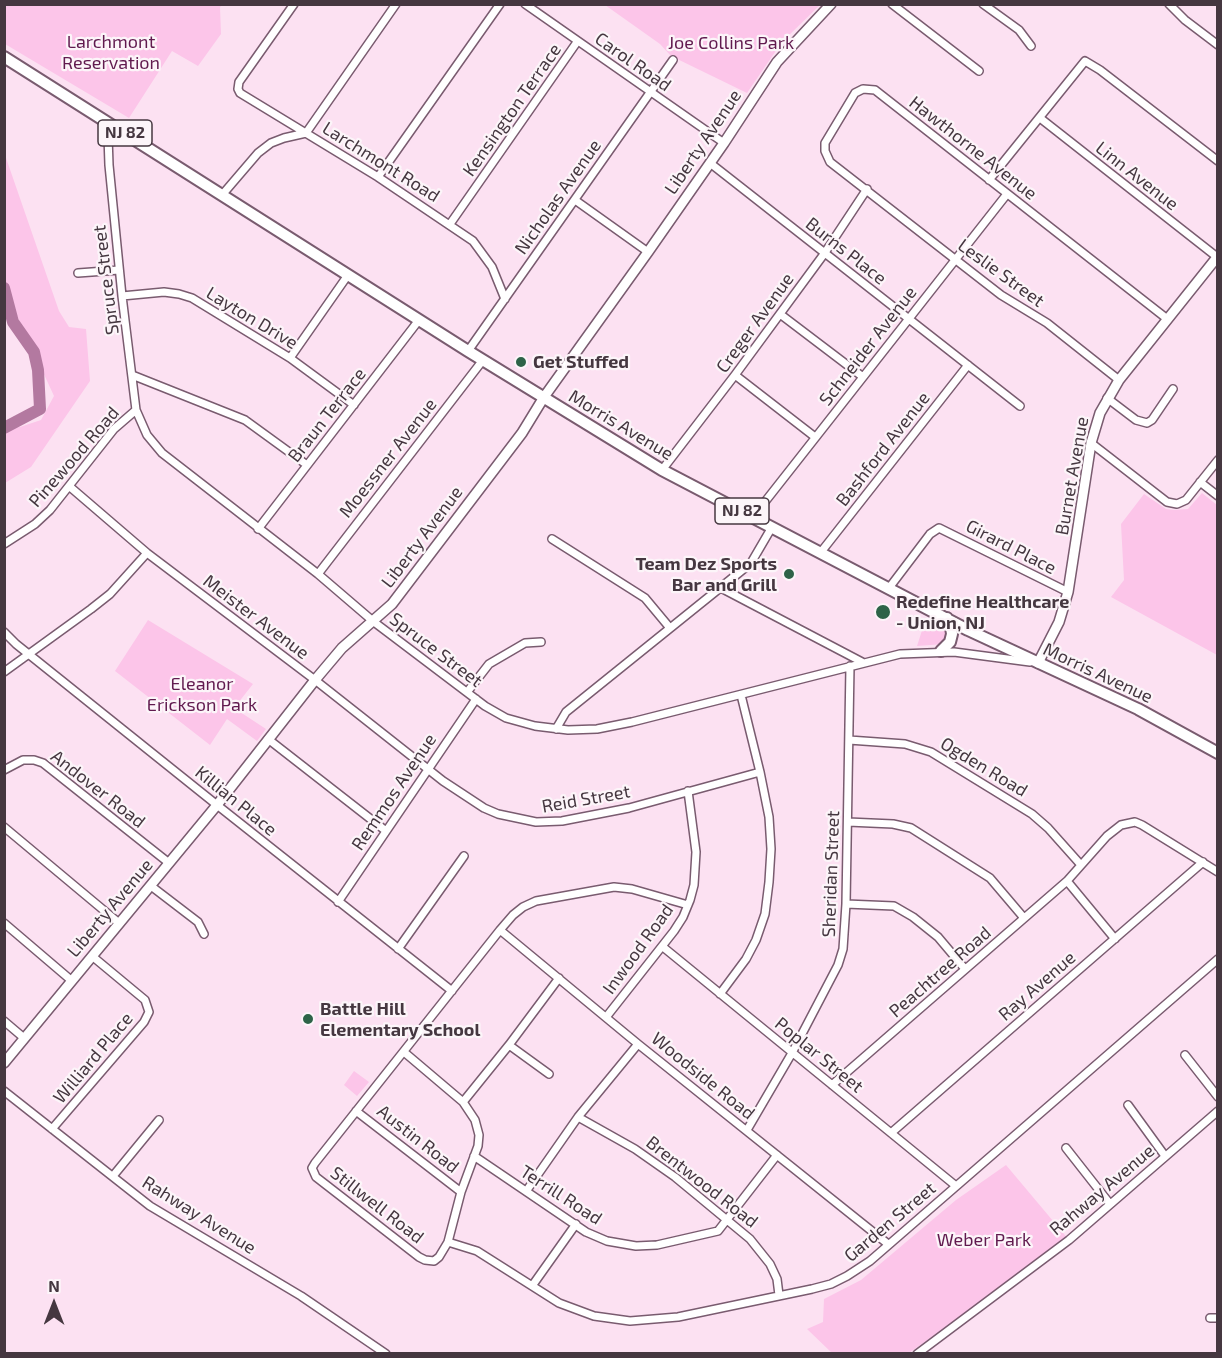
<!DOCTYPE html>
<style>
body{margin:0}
#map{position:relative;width:1222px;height:1358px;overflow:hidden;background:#fce1f2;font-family:"Exo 2",sans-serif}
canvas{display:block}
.frame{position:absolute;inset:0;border:6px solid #453740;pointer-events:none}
.north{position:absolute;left:24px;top:1274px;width:60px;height:60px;-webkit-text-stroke:4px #fcf5f9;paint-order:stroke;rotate:0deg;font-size:16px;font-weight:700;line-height:24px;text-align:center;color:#453740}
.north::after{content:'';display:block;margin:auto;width:21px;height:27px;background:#453740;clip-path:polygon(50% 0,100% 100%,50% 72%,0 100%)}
</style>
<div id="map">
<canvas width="1222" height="1358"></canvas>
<div class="frame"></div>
<div class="north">N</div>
</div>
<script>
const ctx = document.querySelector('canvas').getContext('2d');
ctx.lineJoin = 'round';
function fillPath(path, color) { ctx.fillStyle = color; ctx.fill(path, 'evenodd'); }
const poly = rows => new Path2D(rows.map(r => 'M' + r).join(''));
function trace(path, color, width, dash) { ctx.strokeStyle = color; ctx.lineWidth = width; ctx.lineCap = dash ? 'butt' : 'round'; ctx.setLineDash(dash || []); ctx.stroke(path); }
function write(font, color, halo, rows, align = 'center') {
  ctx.font = font + ' "Exo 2",sans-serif'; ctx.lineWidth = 4.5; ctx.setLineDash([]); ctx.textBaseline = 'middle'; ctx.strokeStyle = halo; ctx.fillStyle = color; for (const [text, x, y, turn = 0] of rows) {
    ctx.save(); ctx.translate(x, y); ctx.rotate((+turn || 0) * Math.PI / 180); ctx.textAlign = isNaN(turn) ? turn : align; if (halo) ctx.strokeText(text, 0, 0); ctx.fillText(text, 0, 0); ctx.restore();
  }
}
fillPath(poly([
 [4,5,222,5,220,7,221,34,198,66,172,51,129,118,5,44],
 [605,5,820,5,782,42,747,93,671,56,660,44],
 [5,155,59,311,69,327,86,329,90,381,31,467,5,483,5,428,20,427,41,420,54,396,7,294,4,272],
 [1202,493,1217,505,1217,655,1111,597,1124,580,1121,524,1144,494,1166,509,1174,510,1188,509],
 [926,618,947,630,944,644,917,646],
 [148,620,253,684,234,708,266,729,257,741,227,719,210,745,115,671],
 [354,1071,369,1082,357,1096,344,1085],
 [1006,1165,1069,1240,909,1353,832,1353,807,1329,823,1322,824,1299,861,1280,956,1200]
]), '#fcc5e9');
trace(poly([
 [4,288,13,322,34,352,38,370,40,409,4,428]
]), '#b379a0', 12);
const street = poly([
 [294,4,239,82,238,89,240,93,378,177,473,241,492,267,505,299],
 [525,4,724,143],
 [892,4,979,71],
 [983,4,1019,30,1031,46],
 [1169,4,1185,20,1218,45],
 [1040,118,1217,257],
 [112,124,108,136,109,165,122,296,136,410,147,435,162,453,318,574,374,622,485,706,506,718,535,726,568,730,597,729,632,722,900,654,954,652,1030,662],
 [306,133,396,4],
 [710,163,1020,406],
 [378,177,500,4],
 [989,180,1085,61,1100,70,1218,161],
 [222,195,258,153,271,143,284,138,306,133],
 [575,200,648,252],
 [450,224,577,42],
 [78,273,119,270],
 [122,296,164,292,179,294,192,298,290,358,354,405],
 [780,314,863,377],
 [468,351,673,60],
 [290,358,348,275],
 [132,375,245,420,307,465],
 [735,375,815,437],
 [1119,380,1047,323,1001,295,830,162,825,151,825,143,855,93,863,89,875,90,1166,318],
 [1107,398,1136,420,1147,423,1152,420,1173,389],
 [1091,443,1167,502,1177,504,1186,500,1218,460],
 [662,470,735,375,824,254,867,189],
 [1200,482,1218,496],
 [69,486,147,553,315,680,443,781,484,808,498,814,536,822,562,821,629,808,760,772],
 [753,517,1007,194],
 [258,529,419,320],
 [552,539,645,598,670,628],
 [4,544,35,524,50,510,114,429,136,410],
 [821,552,968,365],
 [318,574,483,360],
 [721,588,862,662],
 [889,588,930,534,939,528,1068,592],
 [4,632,16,644,217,805,452,991],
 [4,672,91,609,110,594,147,553],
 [468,691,489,664,525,643,541,642],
 [556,729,566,712,751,563,772,527],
 [268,739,386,831],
 [849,740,905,744,931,752,1032,814,1048,828,1081,865],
 [4,770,23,760,34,760,43,763,169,863],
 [848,822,893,824,911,828,990,878,1024,918],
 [4,827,119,923],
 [1067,881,1115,939],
 [151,886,198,922,204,934],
 [338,902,476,699],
 [846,904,894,906,913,917,938,937,965,969],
 [4,923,72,981],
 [500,930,638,1044,888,1244],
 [663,947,956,1186],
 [398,949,464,856],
 [720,994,746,959,756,940,765,914,769,882,771,849,769,817,760,772,741,695],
 [607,1016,674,931,683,917,690,900,694,885,696,852,688,791],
 [4,1021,24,1038],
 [509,1045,549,1074],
 [404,1052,463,1102,475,1120,479,1135,478,1146,461,1192,448,1242,439,1257,434,1261,425,1260,419,1257,316,1177,312,1168,315,1163,500,930,513,915,523,907,536,901,614,887,632,889,688,905],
 [1185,1055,1218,1097],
 [832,1085,1067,881,1107,836,1121,825,1135,822,1142,825,1218,872],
 [4,1091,150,1206,301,1296,386,1354],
 [463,1102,509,1045,559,978],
 [1128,1105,1165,1156],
 [356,1111,461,1192],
 [578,1117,635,1149,675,1177,750,1239,770,1264,777,1279,779,1295],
 [52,1129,144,1022,149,1012,145,1000,92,956],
 [747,1130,792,1053,838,965,843,949,846,904,850,666],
 [891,1133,1203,862],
 [1066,1148,1110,1204],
 [474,1156,586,1232,607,1241,636,1246,657,1245,718,1231,777,1155],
 [113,1176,159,1120],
 [527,1190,578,1117,638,1044],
 [448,1242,477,1251,559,1303,594,1316,630,1321,678,1317,812,1289,831,1284,847,1276,870,1261,1218,959],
 [532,1286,576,1224],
 [1210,1318,1218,1318],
 [917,1354,1069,1240,1218,1111]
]);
const secondary = poly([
 [1038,663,1059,622,1068,592,1091,443,1100,413,1119,380,1218,256],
 [4,1063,217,805,315,680,342,648,392,604,522,433,544,397,648,252,724,143,777,62,831,4]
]);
const primary = poly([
 [4,57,468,351,662,470,968,630,1138,709,1218,753],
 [941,651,950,642,952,634,951,627,947,618]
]);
trace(street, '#795b6f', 10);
trace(secondary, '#795b6f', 12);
trace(primary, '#795b6f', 14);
trace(street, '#fff', 7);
trace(secondary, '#fff', 9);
trace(primary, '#fff', 10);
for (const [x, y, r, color] of [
 [521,362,6,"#2e6348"],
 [789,574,6,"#2e6348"],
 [883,612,8,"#2e6348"],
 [308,1019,6,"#2e6348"]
]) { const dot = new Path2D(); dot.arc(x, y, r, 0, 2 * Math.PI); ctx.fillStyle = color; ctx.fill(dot); trace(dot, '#fcf5f9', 2); }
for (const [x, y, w] of [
 [125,133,54],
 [742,511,54]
]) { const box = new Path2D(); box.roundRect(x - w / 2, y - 13, w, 26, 4.5); ctx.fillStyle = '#fcf5f9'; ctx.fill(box); trace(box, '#453740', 1.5); }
write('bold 16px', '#453740', null, [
 ["NJ 82",125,133],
 ["NJ 82",742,511]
]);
write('18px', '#611a4f', '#fcf5f9', [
 ["Larchmont",111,42],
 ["Reservation",111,63],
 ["Joe Collins Park",731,43],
 ["Eleanor",202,684],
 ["Erickson Park",202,705],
 ["Weber Park",984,1240]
]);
write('18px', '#453740', '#fcf5f9', [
 ["Carol Road",633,62,35],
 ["Kensington Terrace",512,110,-55],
 ["Liberty Avenue",703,142,-56],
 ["Hawthorne Avenue",973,148,38],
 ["Larchmont Road",381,162,32],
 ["Linn Avenue",1137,176,38],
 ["Nicholas Avenue",558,197,-55],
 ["Burns Place",846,251,38],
 ["Leslie Street",1001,273,36],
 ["Spruce Street",106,280,-97],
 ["Layton Drive",252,318,31],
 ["Creger Avenue",755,323,-54],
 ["Schneider Avenue",868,346,-52],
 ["Braun Terrace",327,415,-52],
 ["Morris Avenue",621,425,31],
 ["Bashford Avenue",883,449,-52],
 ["Pinewood Road",74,457,-49],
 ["Moessner Avenue",388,458,-52],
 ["Burnet Avenue",1072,476,-80],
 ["Liberty Avenue",422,537,-53],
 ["Girard Place",1011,547,27],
 ["Meister Avenue",256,617,37],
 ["Spruce Street",436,650,37],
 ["Morris Avenue",1098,673,25],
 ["Ogden Road",984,767,31],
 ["Andover Road",98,789,38],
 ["Remmos Avenue",394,792,-56],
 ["Reid Street",586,799,-10],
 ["Killian Place",236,801,39],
 ["Sheridan Street",831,874,-88],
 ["Liberty Avenue",110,908,-50],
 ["Inwood Road",638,949,-54],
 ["Peachtree Road",940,972,-41],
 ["Ray Avenue",1037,986,-41],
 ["Poplar Street",819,1055,39],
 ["Williard Place",93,1058,-50],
 ["Woodside Road",703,1076,39],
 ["Austin Road",418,1139,38],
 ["Brentwood Road",702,1182,38],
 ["Rahway Avenue",1102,1190,-40],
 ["Terrill Road",561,1195,33],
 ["Stillwell Road",377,1205,38],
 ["Rahway Avenue",199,1215,32],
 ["Garden Street",890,1222,-40]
]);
write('bold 18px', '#453740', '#fcf5f9', [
 ["Get Stuffed",533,362],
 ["Team Dez Sports",777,564,"right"],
 ["Bar and Grill",777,585,"right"],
 ["Redefine Healthcare",896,602],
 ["- Union, NJ",896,623],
 ["Battle Hill",320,1009],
 ["Elementary School",320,1030]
], 'left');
</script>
